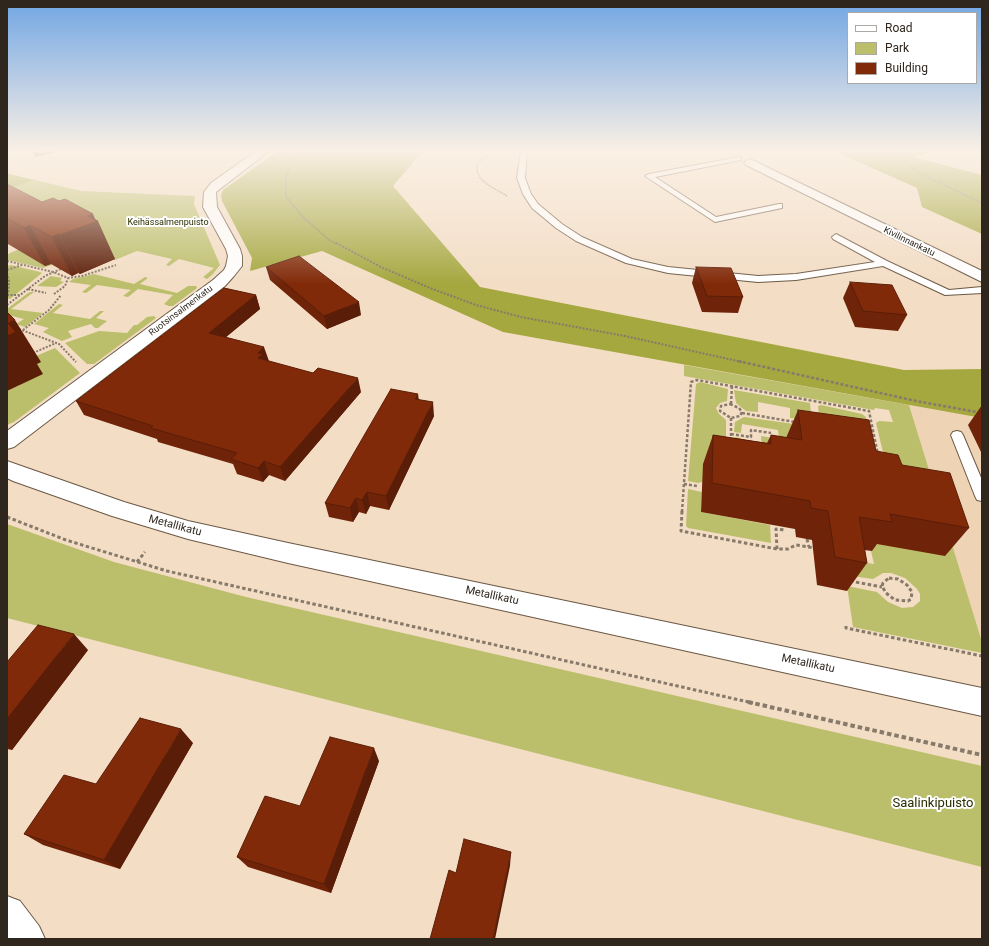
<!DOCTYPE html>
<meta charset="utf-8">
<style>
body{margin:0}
#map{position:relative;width:989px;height:946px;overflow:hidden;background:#f3ddc5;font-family:Roboto,sans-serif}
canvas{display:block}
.frame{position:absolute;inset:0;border:8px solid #2f271e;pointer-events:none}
.legend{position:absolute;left:847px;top:12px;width:130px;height:72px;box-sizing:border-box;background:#fff;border:1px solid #aca9a5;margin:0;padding:5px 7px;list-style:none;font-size:12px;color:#2f271e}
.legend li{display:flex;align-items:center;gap:8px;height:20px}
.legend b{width:20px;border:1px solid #aca9a5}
</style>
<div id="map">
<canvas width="989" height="946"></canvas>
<div class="frame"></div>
<ul class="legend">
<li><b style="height:5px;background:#fff"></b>Road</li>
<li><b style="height:11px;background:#bbbe6a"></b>Park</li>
<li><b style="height:11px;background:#812a0a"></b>Building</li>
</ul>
</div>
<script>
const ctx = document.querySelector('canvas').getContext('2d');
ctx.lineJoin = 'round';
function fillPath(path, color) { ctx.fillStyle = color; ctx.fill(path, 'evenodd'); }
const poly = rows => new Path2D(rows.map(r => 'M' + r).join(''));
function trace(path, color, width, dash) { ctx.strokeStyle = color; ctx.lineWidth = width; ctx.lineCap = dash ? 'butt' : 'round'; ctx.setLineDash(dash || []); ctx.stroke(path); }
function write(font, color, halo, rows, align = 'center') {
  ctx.font = font + ' Roboto,sans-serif'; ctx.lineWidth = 4; ctx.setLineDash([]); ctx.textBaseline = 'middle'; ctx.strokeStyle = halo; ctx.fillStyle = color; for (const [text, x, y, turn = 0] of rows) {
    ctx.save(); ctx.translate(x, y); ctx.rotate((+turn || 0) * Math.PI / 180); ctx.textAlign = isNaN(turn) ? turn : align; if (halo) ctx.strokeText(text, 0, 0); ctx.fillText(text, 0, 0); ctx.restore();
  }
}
fillPath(poly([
 [909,405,982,418,982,642]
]), '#eed3b5');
fillPath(poly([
 [7,172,9,174,82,191,195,196,194,204,220,265,212,275,207,279,203,277,214,268,179,259,169,266,166,265,172,259,137,251,115,260,99,245,51,264,52,265,43,268,7,260,7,255,10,253,65,230,7,210],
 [11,265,40,272,42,273,10,299,7,298,7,266],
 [94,274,134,284,145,277,148,278,140,284,177,293,188,286,196,286,197,288,173,306,169,306,164,304,173,295,138,289,128,297,123,296,131,290,97,285,86,293,82,292,91,285,69,282,73,279],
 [51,276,62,278,60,281,64,282,56,287,37,286],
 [31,292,34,292,11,309,43,313,25,327,16,324,24,319,12,316,7,320,7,309,28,293],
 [59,304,63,305,53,313,90,319,100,311,104,311,96,318,107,321,98,328,95,328,91,324,68,331,72,337,62,341,43,332,49,328,34,324],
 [154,316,156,318,94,364,87,364,65,343,99,331,127,333,134,325,137,325,147,317],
 [55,348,80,373,14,422,7,425,7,391,20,385,20,384,34,365,36,356],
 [684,365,909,405,982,642,982,653,853,627,847,586,877,592,888,602,902,608,913,607,920,601,920,594,917,589,905,578,891,573,883,573,873,579,845,575,842,559,874,564,871,551,890,482,876,423,879,421,893,422,889,410,875,408,874,410,684,376],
 [700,382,728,389,727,401,720,403,716,408,719,414,726,420,726,456,702,482,698,483,688,481,696,384],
 [734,390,810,403,811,414,799,419,790,418,790,408,758,402,758,412,746,411,736,403],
 [821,405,862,414,866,417,869,429,819,416,818,406],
 [744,417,801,425,787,456,734,446,734,437,741,438,741,446,762,449,761,436,779,439,778,430,742,424,741,433,734,432,735,422],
 [688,489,702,492,701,512,770,525,771,543,688,528,686,526],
 [7,524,114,562,246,597,982,766,982,867,7,618]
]), '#bbbe6a');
fillPath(poly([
 [278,151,423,151,393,186,480,287,904,370,982,369,982,418,503,332,322,251,250,271,252,258,222,201,221,195,223,190,230,185],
 [834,151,939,151,913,157,982,175,982,234,922,207,917,188],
 [7,172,9,174,34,180,7,189]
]), '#a5a73f');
const service = poly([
 [521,151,527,151,525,178,531,194,538,204,562,224,582,237,632,259,668,267,758,276,796,274,875,262,833,239,832,237,836,234,887,261,949,290,982,287,982,293,945,295,883,266,796,280,758,282,668,273,626,263,576,241,556,228,532,208,523,194,517,178,521,151],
 [739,157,741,158,741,160,655,177,716,217,779,204,782,204,782,208,715,222,645,176,649,174,739,157],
 [957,431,961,432,963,435,982,480,982,501,977,500,975,496,951,435,953,432,957,431]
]);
const minor = poly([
 [256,151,269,151,216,192,217,207,240,249,242,256,242,266,234,276,225,286,14,447,7,449,7,431,213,280,224,270,226,266,228,256,226,249,203,207,204,192,211,183,256,151],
 [750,159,982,271,982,282,746,165,744,163,746,161,750,159],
 [7,896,20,901,39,926,45,939,7,939,7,896]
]);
const tertiary = poly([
 [7,461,124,502,188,521,288,543,982,688,982,716,288,563,188,539,112,516,13,481,7,478,7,461]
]);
trace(service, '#6b5844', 2);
trace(minor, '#6b5844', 2);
trace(tertiary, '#6b5844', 2);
trace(poly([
 [295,151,286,177,286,197,303,217,329,240,337,244],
 [494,151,477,163,477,172,481,179,488,185,507,196],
 [895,151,919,173,982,203]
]), '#887a6a', 1.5, [1.5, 1]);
trace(poly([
 [336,243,381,267,430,288,476,305,521,317,625,336,742,362],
 [7,261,53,272,68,278,82,276,116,265],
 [7,270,22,265],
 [7,273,9,281,8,294],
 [28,289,46,293],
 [54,294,65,286,68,278],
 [7,295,20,295],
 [7,305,45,276,63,268],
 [19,329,59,344,76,362],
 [23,330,49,310,61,295],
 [33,353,56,343]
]), '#887a6a', 2, [2, 1.5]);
trace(poly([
 [738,361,916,401,982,413],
 [730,404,739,408,742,412,740,416,731,418,720,411,721,406,730,404],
 [731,404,732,386],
 [742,413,795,422],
 [731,418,731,439],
 [731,434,751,437,751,430,771,433],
 [684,484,697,486],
 [682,512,691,382,697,380,869,411,878,455]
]), '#887a6a', 2.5, [3, 2]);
trace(poly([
 [682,511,681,531,777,549,788,549,796,545,815,548],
 [7,517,66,540,167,571,753,703],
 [807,539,809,547],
 [777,549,776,529,785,530],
 [137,562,145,552],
 [889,578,898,579,907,585,912,592,911,599,908,601,895,600,886,593,882,586,883,583,889,578],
 [850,581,882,587],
 [846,626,846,628,982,656]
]), '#887a6a', 3, [3.5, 2.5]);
trace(poly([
 [748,702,982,755]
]), '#887a6a', 4, [4.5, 3]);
fillPath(service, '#fff');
fillPath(minor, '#fff');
fillPath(tertiary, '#fff');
fillPath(poly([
 [7,184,42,202,59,201,96,220,115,259,80,274,78,273,72,276,51,264,45,266,8,244,7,245],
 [266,267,361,315,327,329,270,280],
 [696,267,743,297,738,313,702,312,692,283],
 [850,282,907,315,898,331,855,327,843,298],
 [256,295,260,309,226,337,268,361,361,392,285,481,269,475,263,482,237,474,233,464,158,442,157,439,84,415,76,401],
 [419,399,434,416,389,510,370,506,366,514,359,512,353,522,329,517,325,503],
 [982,405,982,454,968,425],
 [798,410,902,465,969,528,945,556,877,544,872,551,864,550,867,563,847,591,817,585,812,540,796,537,795,529,701,512,703,464,713,435,767,443,771,435,786,438],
 [88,650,12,750,7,749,7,662],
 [193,743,120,869,43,845,24,834,96,784],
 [379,761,331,893,248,867,237,857,300,806]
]), '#6f2409');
fillPath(poly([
 [33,151,58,151,58,152,35,157],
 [93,214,96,221,98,221,115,259,80,274,60,235,87,216],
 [30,225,51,264,45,266,24,228],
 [59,234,78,273,72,276,52,237],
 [256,295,260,309,214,347,209,333],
 [359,302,361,315,327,329,324,316],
 [15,320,41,362,37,364,43,374,7,391,8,323],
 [264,347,269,361,266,363,258,358,258,353],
 [358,378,361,392,285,481,280,467],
 [418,394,420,408,415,399],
 [433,402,434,416,389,510,386,496],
 [264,461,269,475,263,482,258,468],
 [367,492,370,506,366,514,362,500],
 [356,498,359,512,353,522,350,508],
 [74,634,88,650,12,750,7,746,7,719],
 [181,729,193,743,120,869,104,860],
 [374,748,379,761,331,893,324,884],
 [511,852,510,866,495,939,493,939]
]), '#5a1d07');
const building = poly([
 [7,184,42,202,53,198,59,201,65,199,93,214,87,216,98,221,60,235,59,234,52,237,30,225,24,228,7,218,7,184],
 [299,256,359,302,324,316,266,267,299,256],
 [696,267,731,268,743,297,707,296,696,267],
 [850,282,892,285,907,315,863,311,850,282],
 [224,288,256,295,209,333,264,347,258,353,263,354,258,358,313,373,318,368,358,378,280,467,264,461,258,468,231,459,237,453,151,428,153,426,76,401,224,288],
 [7,312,15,320,8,323,16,332,7,336,7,312],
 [391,389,418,394,415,399,433,402,386,496,367,492,362,500,356,498,350,508,325,503,391,389],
 [798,410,869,420,876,451,898,455,902,465,950,473,969,528,890,514,892,522,859,517,867,563,835,557,828,511,811,508,810,501,712,483,713,435,771,444,771,435,802,440,798,410],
 [38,625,74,634,7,719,7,662,38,625],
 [140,718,181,729,104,860,24,834,64,775,96,784,140,718],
 [330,737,374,748,324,884,237,857,265,796,300,806,330,737],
 [464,839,511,852,493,939,430,939,449,870,456,873,464,839]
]);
fillPath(building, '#812a0a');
trace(building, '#5a1d07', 1);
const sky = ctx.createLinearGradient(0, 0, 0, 284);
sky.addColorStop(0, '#71a6e4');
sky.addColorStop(0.53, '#faf0e5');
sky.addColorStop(1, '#faf0e500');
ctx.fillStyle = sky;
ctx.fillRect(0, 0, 989, 284);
write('9px', '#2c2d00', '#fff', [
 ["Keihässalmenpuisto",168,223]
]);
write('9px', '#2f271e', '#fff', [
 ["Kivilinnankatu",909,242,26],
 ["Ruotsinsalmenkatu",181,311,-37]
]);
write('11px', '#2f271e', '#fff', [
 ["Metallikatu",175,526,15],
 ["Metallikatu",492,596,12],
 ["Metallikatu",808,664,12]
]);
write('13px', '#2c2d00', '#fff', [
 ["Saalinkipuisto",933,804]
]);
</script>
